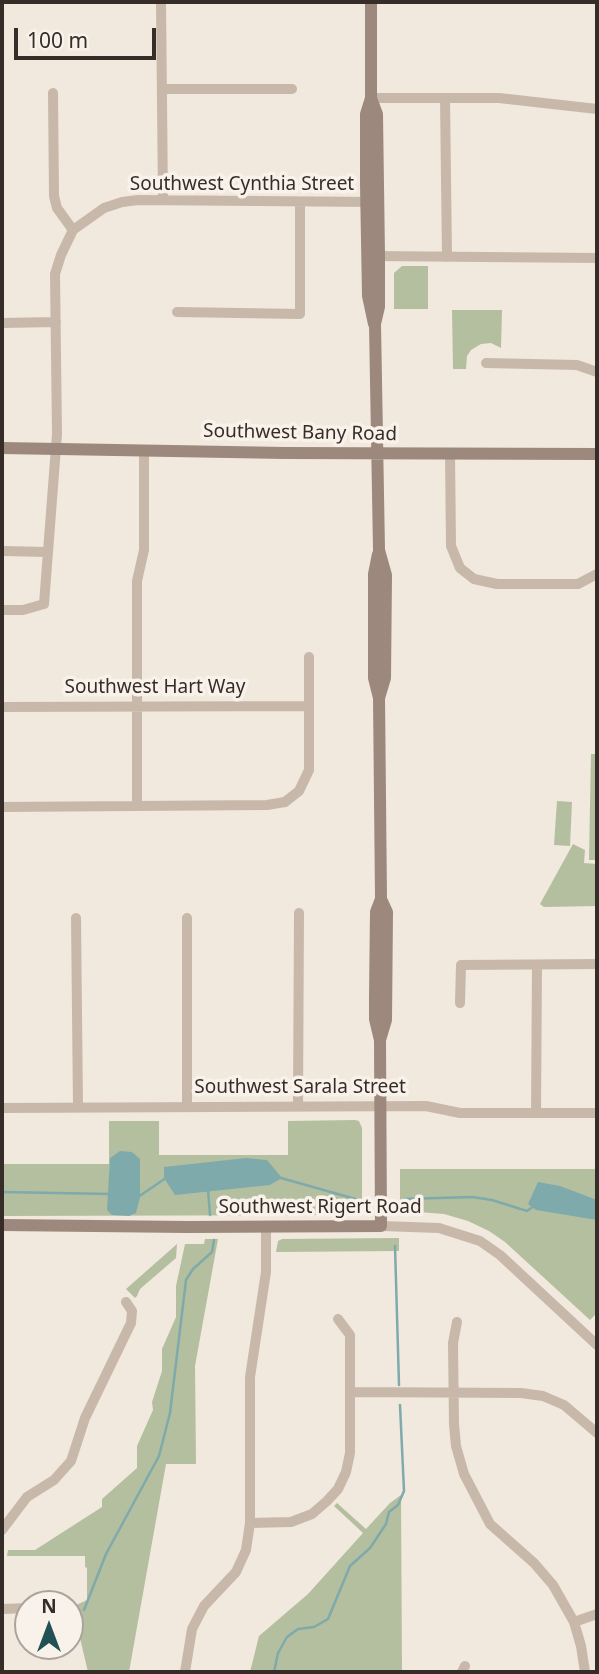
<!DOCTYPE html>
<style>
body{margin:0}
#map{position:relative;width:599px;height:1674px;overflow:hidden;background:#f1e8de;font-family:"Noto Sans",sans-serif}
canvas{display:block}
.frame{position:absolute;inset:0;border:4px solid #362d29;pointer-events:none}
.north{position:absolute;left:14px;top:1590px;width:70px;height:70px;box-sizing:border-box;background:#f9f2ea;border:2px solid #aba39d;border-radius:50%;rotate:0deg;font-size:19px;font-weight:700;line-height:28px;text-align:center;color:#362d29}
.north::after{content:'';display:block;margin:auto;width:24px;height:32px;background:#225155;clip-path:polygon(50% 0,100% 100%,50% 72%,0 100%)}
.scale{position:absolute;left:14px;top:28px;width:142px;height:32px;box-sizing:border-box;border:4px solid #362d29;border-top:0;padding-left:9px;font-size:21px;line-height:24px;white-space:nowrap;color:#362d29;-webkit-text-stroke:5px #f9f2ea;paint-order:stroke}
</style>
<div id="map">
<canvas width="599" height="1674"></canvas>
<div class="frame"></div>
<div class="north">N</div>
<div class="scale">100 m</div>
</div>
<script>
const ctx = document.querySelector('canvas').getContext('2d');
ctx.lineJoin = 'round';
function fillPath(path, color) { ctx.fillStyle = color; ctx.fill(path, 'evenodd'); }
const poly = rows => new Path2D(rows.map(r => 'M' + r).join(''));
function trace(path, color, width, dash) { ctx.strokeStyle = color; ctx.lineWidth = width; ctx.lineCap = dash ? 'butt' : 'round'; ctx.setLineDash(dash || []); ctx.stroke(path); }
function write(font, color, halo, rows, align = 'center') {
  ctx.font = font + ' "Noto Sans",sans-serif'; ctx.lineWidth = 7; ctx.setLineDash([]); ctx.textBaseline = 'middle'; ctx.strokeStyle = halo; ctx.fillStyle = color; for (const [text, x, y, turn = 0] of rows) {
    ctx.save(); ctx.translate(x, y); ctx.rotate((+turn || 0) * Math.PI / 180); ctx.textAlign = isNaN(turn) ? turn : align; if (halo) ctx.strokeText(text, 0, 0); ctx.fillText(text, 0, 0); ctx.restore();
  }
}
fillPath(poly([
 [402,266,428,266,428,309,394,309,394,273],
 [452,310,502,310,501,348,491,343,481,344,471,350,467,356,466,369,453,369],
 [591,754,597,754,597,860,589,860],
 [557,801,572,802,570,846,554,845],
 [573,844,585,850,584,863,597,864,597,906,544,907,540,904],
 [355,1120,359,1121,362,1128,362,1210,355,1215,2,1216,2,1164,109,1164,109,1121,159,1121,159,1155,288,1155,288,1121],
 [400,1169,597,1169,597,1313,590,1320,505,1242,489,1231,468,1221,444,1214,405,1211,400,1205],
 [399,1238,399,1251,276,1252,278,1241,282,1239],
 [205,1239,218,1239,195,1366,196,1464,166,1464,129,1672,88,1672,75,1617,70,1617,70,1608,87,1600,87,1568,85,1567,85,1556,7,1556,8,1550,35,1550,102,1507,102,1499,137,1468,137,1446,153,1410,152,1402,162,1371,162,1349,176,1317,176,1286,185,1244,204,1244],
 [177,1244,176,1258,140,1289,137,1296,135,1298,126,1289],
 [401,1495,402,1672,250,1672,259,1636,308,1594,363,1533,334,1506,337,1503,366,1529,390,1503]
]), '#b4bf9f');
fillPath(poly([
 [120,1151,132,1152,140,1159,140,1197,136,1213,129,1216,112,1215,107,1210,110,1158],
 [246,1158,267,1160,282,1178,270,1185,175,1195,164,1178,164,1167],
 [538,1182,560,1186,597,1200,597,1220,536,1210,528,1204]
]), '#7faaac');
trace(poly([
 [281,1178,359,1200],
 [208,1190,210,1215],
 [2,1192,110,1194],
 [138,1197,166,1178],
 [404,1199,472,1197,492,1200,527,1211,534,1206],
 [395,1246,399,1385],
 [84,1610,106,1554,159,1456,170,1413,186,1280,193,1269,212,1252,214,1240],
 [274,1672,278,1653,287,1637,298,1629,314,1627,328,1619,350,1566,370,1548,386,1524,389,1512,398,1505,404,1491,400,1405]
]), '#7faaac', 2.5);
trace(poly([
 [161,2,163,200],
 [163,89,292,89],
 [53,93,54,196,57,208,73,230],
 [371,98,499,98,597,109],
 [445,98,447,257],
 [372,256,597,258],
 [177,312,300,314,300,202],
 [2,323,56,322],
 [486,363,577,365,597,372],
 [450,453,451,546,460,568,474,579,497,584,578,584,597,574],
 [2,551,47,552],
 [2,610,23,610,44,604,57,434,55,274,61,255,73,230,104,208,122,202,138,200,374,202],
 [2,707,309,706],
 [137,806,137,581,144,550,144,450],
 [2,807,267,805,285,802,299,791,309,770,309,657],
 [76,918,78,1107],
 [187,918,187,1106],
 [460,1003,461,965,597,964],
 [298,1106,299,913],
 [2,1108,426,1106,460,1113,597,1113],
 [536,1113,537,965],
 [381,1226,439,1228,480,1241,500,1255,597,1345],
 [457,1322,453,1343,454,1424,456,1446,464,1474,490,1524,534,1563,553,1585,574,1622,581,1646,585,1672],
 [350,1392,521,1393,543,1396,564,1405,597,1433],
 [250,1523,291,1522,312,1514,327,1501,338,1489,346,1472,350,1453,350,1335,338,1319],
 [2,1530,27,1497,54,1480,71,1461,85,1418,131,1323,132,1311,126,1302],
 [2,1609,28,1608],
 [574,1622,597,1614],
 [185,1672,192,1629,204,1606,236,1572,246,1550,250,1523,250,1377,266,1272,266,1227],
 [462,1672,465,1666]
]), '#c8b8aa', 10);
trace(poly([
 [371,2,371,98,377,114,379,256,379,307,375,324,379,550,386,575,385,678,379,698],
 [371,98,366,114,366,184,368,296,374,324],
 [2,448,285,453,597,454],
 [378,554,374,574,374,678,379,698,381,899,387,912,386,1020,380,1040],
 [2,1225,188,1227,381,1226,380,1040,375,1019,375,998,376,912,381,899]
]), '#9c887c', 12);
write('19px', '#362d29', '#f9f2ea', [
 ["Southwest Cynthia Street",242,185],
 ["Southwest Bany Road",300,433,1],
 ["Southwest Hart Way",155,688],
 ["Southwest Sarala Street",300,1088],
 ["Southwest Rigert Road",320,1208]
]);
</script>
